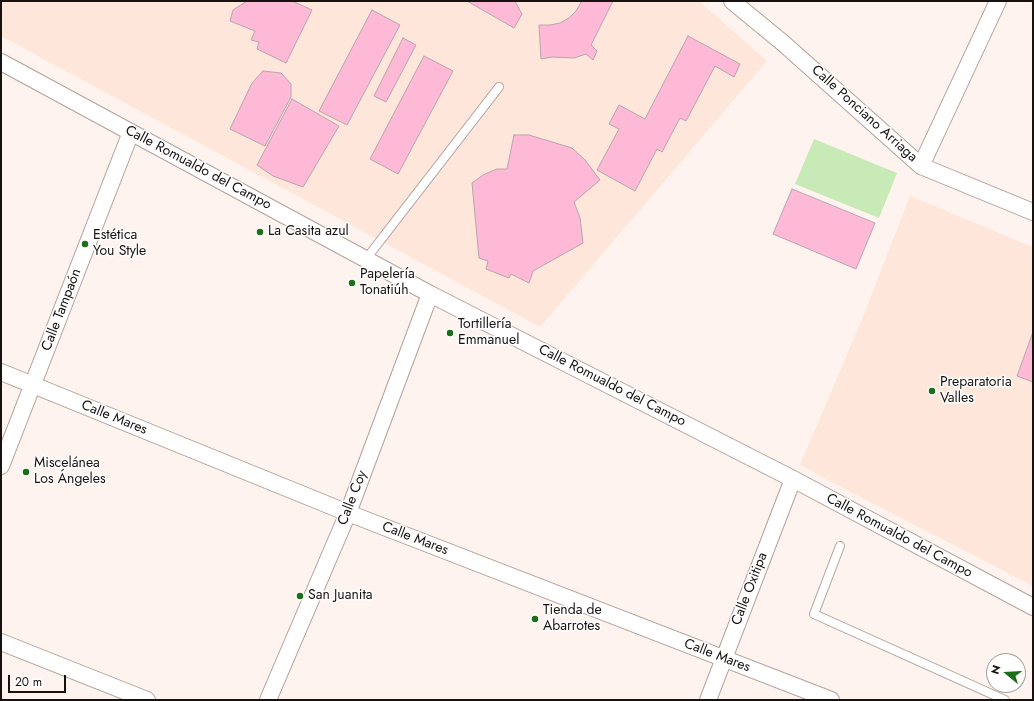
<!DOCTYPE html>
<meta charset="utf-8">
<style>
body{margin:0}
#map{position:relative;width:1034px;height:701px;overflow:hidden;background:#fef3ee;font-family:Jost,sans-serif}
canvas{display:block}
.frame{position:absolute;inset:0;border:2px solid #17110f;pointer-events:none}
.north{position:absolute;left:986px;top:653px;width:40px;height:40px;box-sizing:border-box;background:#fff;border:1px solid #a2a09f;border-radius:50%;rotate:288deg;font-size:11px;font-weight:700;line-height:16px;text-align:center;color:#17110f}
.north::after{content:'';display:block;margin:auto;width:14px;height:18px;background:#1b6f18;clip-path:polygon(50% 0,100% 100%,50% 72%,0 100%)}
.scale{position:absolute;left:8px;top:675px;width:58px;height:18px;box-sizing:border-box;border:2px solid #17110f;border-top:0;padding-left:5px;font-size:12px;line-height:14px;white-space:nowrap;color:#17110f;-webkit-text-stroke:3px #fff;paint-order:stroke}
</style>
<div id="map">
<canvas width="1034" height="701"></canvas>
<div class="frame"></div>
<div class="north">N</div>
<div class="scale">20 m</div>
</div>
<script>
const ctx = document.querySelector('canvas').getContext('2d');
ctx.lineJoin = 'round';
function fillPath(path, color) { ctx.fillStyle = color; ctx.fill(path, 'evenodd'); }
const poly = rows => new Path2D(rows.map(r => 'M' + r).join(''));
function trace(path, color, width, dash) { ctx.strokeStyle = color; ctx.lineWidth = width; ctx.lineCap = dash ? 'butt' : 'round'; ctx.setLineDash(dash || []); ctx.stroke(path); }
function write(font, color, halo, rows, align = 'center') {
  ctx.font = font + ' Jost,sans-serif'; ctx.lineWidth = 3; ctx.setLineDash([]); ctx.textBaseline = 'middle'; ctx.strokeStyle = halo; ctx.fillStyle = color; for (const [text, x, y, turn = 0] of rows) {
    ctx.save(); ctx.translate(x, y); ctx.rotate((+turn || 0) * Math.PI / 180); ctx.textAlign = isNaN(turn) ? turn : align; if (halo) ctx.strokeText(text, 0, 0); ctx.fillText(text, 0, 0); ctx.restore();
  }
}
fillPath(poly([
 [1,1,699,1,767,61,540,327,1,36],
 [910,196,1033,247,1033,586,841,487,800,465,863,317]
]), '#fee6db');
fillPath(poly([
 [814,139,897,173,879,218,795,184]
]), '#c8eab6');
const building = poly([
 [247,1,292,1,312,10,286,63,257,49,259,42,251,40,255,31,230,21,233,10,247,1],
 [467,1,515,1,517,5,522,14,514,28,467,1],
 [582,1,613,1,591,45,597,51,593,60,586,54,574,58,552,57,541,59,539,25,550,25,560,23,569,18,576,11,582,1],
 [372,10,400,25,347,125,319,111,372,10],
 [688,36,740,64,734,77,715,66,686,121,680,118,662,152,657,149,635,191,597,170,619,129,609,124,619,105,645,119,688,36],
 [403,38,416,45,386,102,374,96,403,38],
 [424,56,453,71,398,174,370,159,424,56],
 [263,71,281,73,291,84,291,97,265,146,230,129,252,83,263,71],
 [292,99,339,126,303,187,273,176,257,165,292,99],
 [514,135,529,135,572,148,585,160,600,180,574,202,580,218,583,243,533,271,529,283,511,274,509,278,486,269,488,261,479,258,472,183,483,175,497,169,507,169,514,135],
 [792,189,875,223,856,269,773,234,792,189],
 [1033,332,1033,382,1017,376,1033,332]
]);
fillPath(building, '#feb9d7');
trace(building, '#b8a6ad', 1);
const service = poly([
 [366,259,499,87],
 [840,546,814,614,1005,700]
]);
const minor = poly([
 [732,1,783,43,921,166,1033,212],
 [1,62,430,294,793,479,1033,607],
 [921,166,998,1],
 [1,372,348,513,831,700],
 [1,466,131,132],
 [1,642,147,700],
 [268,700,348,513,430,294],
 [708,700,793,479]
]);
trace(service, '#b3a29b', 10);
trace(minor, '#b3a29b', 18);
trace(service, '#fff', 8);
trace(minor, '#fff', 16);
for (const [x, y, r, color] of [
 [260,232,4,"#1b6f18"],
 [85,244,4,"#1b6f18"],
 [352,283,4,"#1b6f18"],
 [450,333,4,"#1b6f18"],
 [932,391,4,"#1b6f18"],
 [26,472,4,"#1b6f18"],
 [300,596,4,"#1b6f18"],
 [535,619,4,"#1b6f18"]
]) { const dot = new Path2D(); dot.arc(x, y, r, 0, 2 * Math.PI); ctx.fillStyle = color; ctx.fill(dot); trace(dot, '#fff', 1.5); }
write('14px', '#17110f', '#fff', [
 ["Calle Ponciano Arriaga",864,114,42],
 ["Calle Romualdo del Campo",198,168,28],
 ["Calle Tampaón",62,310,-69],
 ["Calle Romualdo del Campo",612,386,27],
 ["Calle Mares",114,418,22],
 ["Calle Coy",353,498,-69],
 ["Calle Romualdo del Campo",899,536,28],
 ["Calle Mares",415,539,21],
 ["Calle Oxitipa",750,589,-69],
 ["Calle Mares",717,656,21]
]);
write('14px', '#17110f', '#fff', [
 ["La Casita azul",268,232],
 ["Estética",93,236],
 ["You Style",93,252],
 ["Papelería",360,275],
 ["Tonatiúh",360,291],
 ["Tortillería",458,325],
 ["Emmanuel",458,341],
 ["Preparatoria",940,383],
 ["Valles",940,399],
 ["Miscelánea",34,464],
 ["Los Ángeles",34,480],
 ["San Juanita",308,596],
 ["Tienda de",543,611],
 ["Abarrotes",543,627]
], 'left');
</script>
